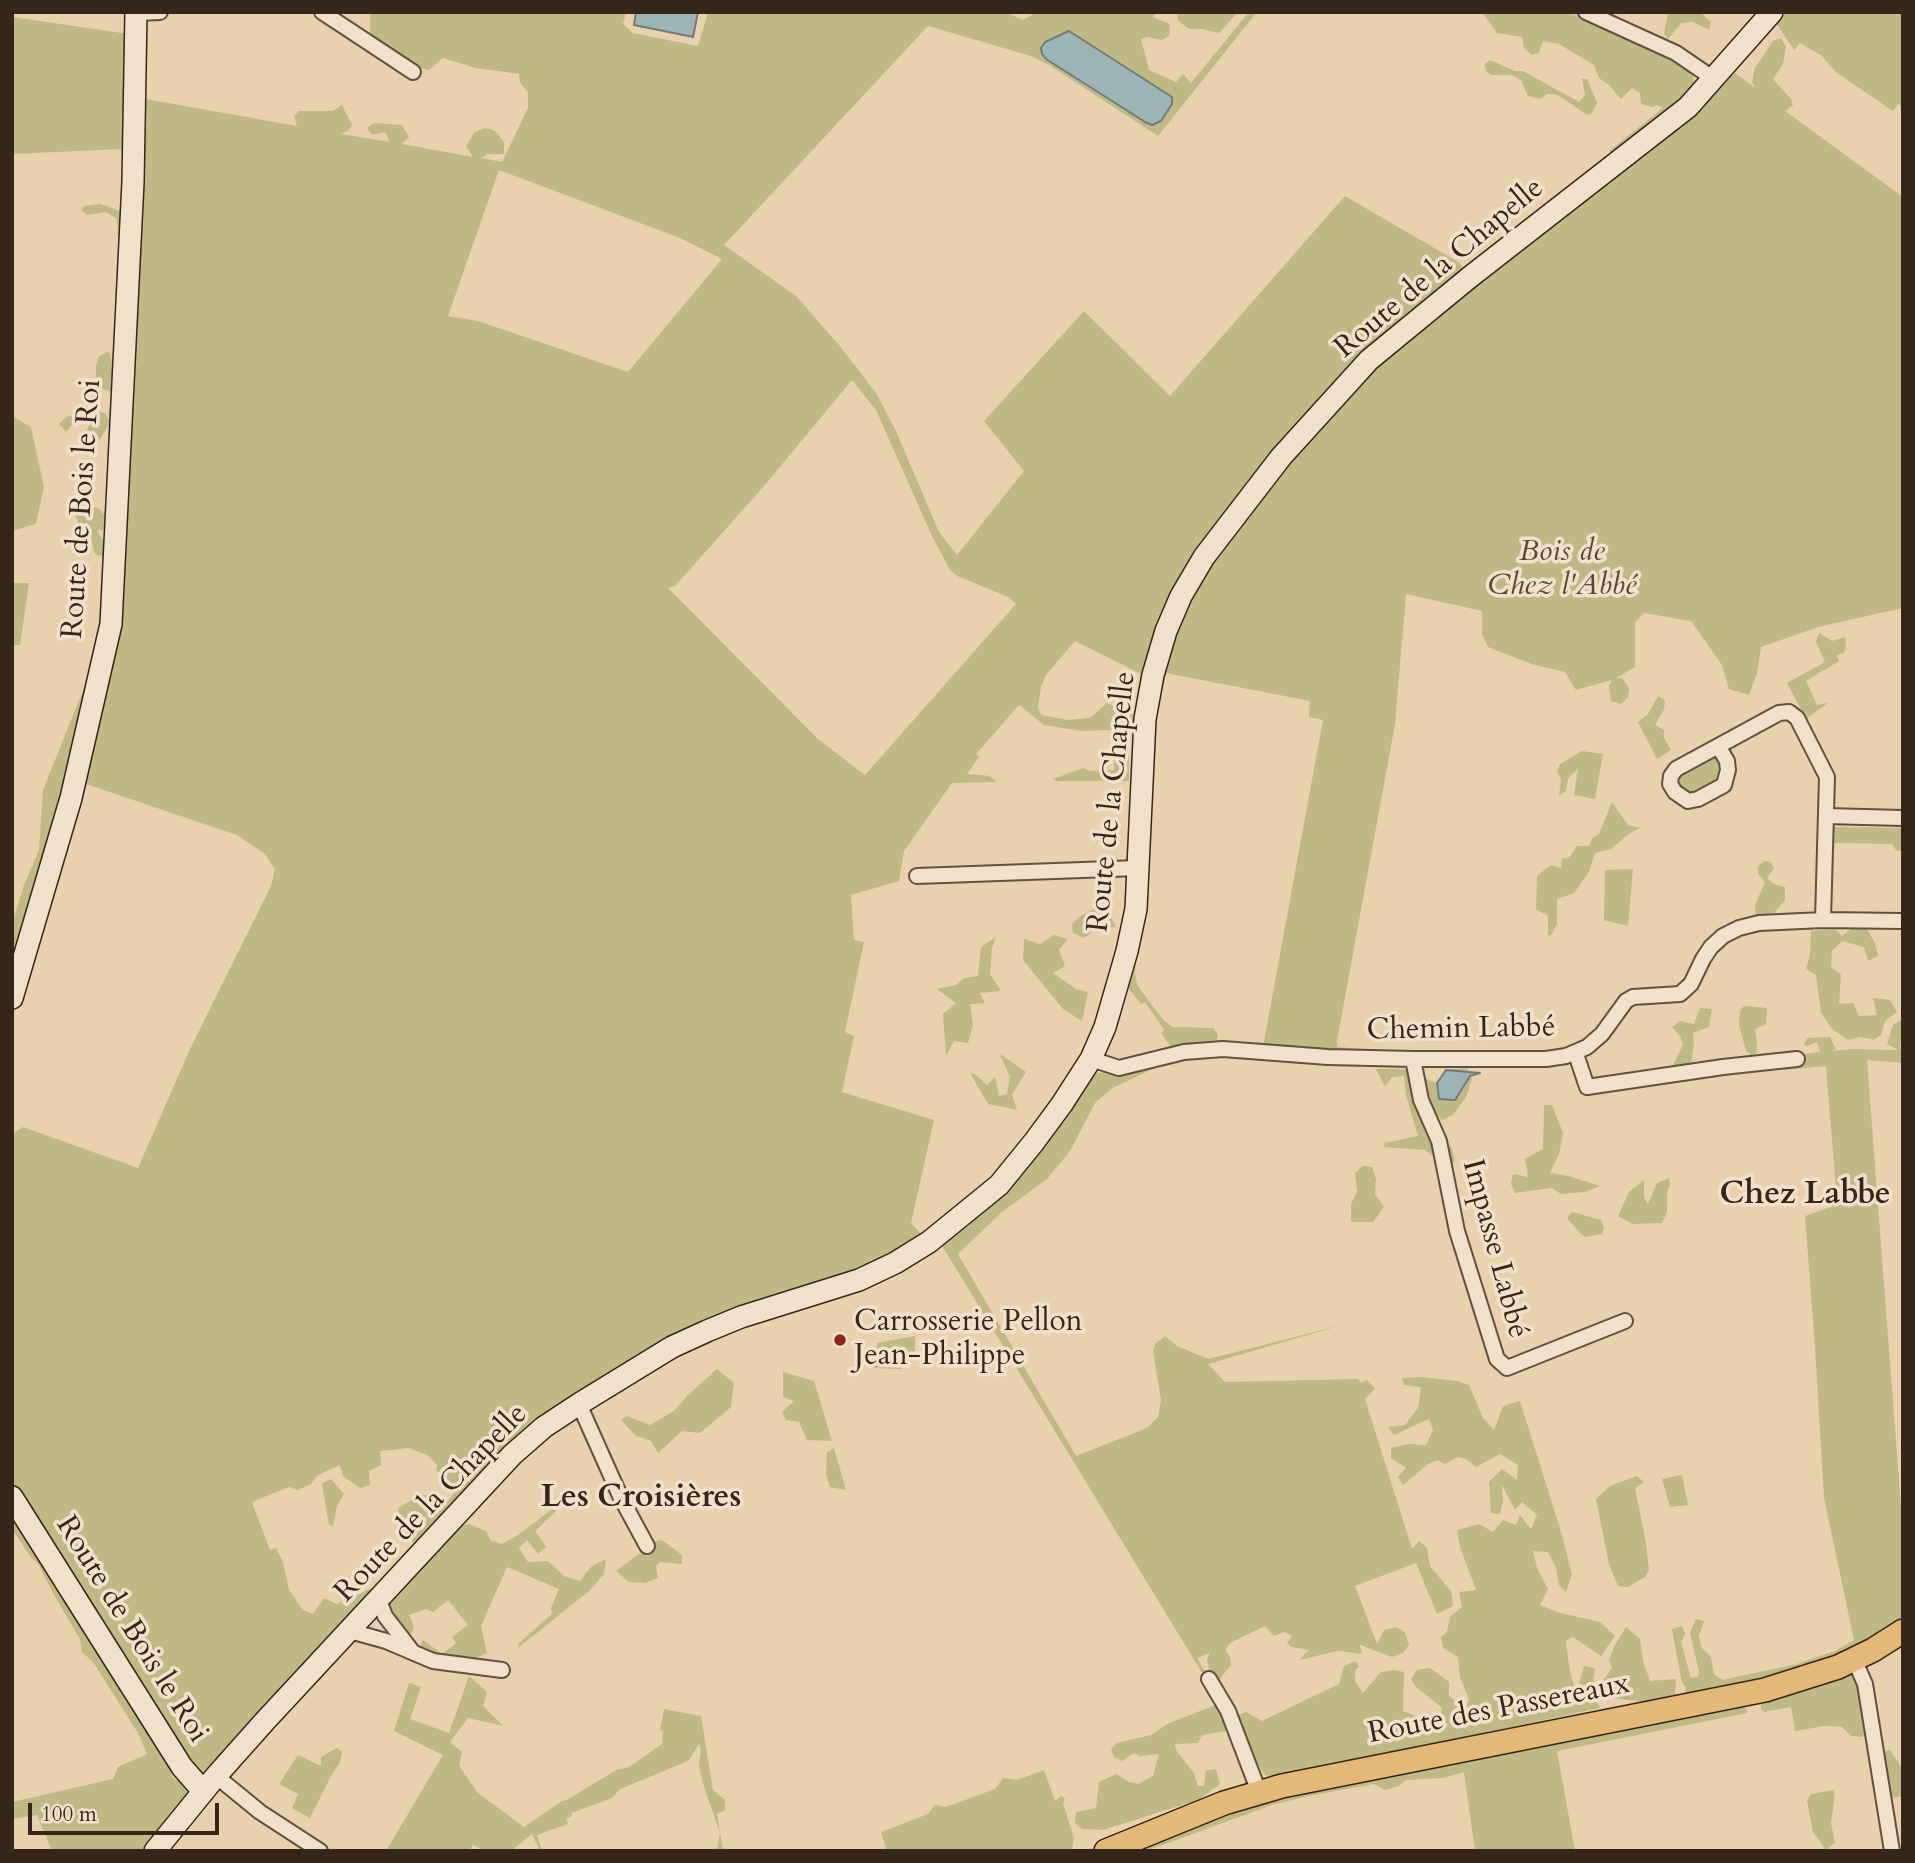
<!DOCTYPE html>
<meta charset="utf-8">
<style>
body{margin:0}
#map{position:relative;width:1915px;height:1863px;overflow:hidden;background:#e9d1ae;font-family:Cardo,serif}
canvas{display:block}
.frame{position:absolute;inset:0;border:14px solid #36251b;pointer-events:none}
.scale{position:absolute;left:28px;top:1803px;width:191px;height:32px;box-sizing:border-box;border:4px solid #36251b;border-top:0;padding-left:9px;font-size:21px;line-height:24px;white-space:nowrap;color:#36251b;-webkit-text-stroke:5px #f1e1ca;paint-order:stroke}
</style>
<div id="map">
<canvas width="1915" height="1863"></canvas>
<div class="frame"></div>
<div class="scale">100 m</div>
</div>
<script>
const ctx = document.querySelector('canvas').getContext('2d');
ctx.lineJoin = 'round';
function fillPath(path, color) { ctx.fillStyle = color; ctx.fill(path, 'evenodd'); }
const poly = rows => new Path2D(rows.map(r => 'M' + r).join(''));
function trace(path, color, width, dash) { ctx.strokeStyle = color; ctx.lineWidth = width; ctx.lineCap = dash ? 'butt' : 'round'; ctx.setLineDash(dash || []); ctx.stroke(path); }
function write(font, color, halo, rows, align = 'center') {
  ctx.font = font + ' Cardo,serif'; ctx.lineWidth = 7; ctx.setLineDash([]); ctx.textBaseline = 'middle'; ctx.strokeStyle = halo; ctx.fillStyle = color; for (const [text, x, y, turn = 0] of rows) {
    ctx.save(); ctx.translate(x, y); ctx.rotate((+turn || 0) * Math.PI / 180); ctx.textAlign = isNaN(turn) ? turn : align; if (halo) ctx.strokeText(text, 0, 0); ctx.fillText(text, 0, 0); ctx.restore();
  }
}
fillPath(poly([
 [370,12,626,12,623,24,633,33,698,46,708,12,1005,12,1023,20,1037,12,1157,12,1153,17,1170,24,1169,36,1162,40,1148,37,1141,39,1149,70,1176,82,1183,74,1191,83,1249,12,1257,12,1158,136,1049,65,1031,56,928,26,724,245,796,296,839,345,876,393,896,431,939,532,957,555,1024,471,984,421,1084,311,1170,396,1345,196,1460,263,1464,270,1272,455,1145,676,1075,641,1046,675,1041,687,1038,707,1041,715,1068,720,1090,718,1107,703,1133,714,1136,720,1131,729,1082,731,1044,725,1019,705,976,754,979,757,967,774,990,776,997,782,952,783,904,851,899,881,851,895,854,940,864,942,845,1032,854,1036,842,1092,934,1120,911,1223,923,1236,870,1265,584,1395,423,1544,414,1543,399,1528,398,1508,421,1495,429,1495,446,1504,456,1490,443,1473,436,1471,437,1465,429,1456,409,1448,380,1451,381,1465,369,1471,370,1485,360,1488,343,1476,340,1465,318,1475,311,1484,298,1490,289,1487,252,1502,270,1550,276,1548,283,1562,289,1590,303,1610,313,1614,324,1598,337,1604,379,1585,212,1768,205,1772,195,1772,174,1750,171,1773,173,1778,184,1784,188,1796,150,1851,52,1851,37,1815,12,1819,12,1802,113,1779,118,1767,147,1754,138,1733,93,1662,82,1652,80,1639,54,1595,38,1564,30,1556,12,1529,12,1134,23,1127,138,1168,190,1049,271,886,275,869,265,854,237,835,83,783,98,700,126,249,118,240,117,219,106,212,86,215,82,210,84,206,100,204,121,211,133,210,140,98,297,126,294,116,299,111,333,111,342,105,352,125,349,130,341,134,390,142,385,132,372,135,367,128,374,123,402,125,409,137,402,144,473,157,466,146,475,132,485,128,494,130,504,142,504,154,487,154,482,158,502,162,528,108,528,92,520,83,519,74,476,68,443,58,429,70,410,66,370,39],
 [499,170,680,238,722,259,628,372,478,321,448,316],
 [852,380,876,410,932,536,950,570,957,576,1008,597,1016,604,865,775,818,739,668,588,675,586,765,485],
 [1178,12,1238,12,1219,33,1202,29,1189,29,1177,20],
 [1482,12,1566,12,1578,16,1683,64,1692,72,1696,89,1615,155,1609,151,1663,108,1658,105,1652,107,1641,104,1640,93,1632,88,1621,99,1609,85,1599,78,1594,65,1559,44,1543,41,1539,53,1531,55,1524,47,1522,37,1497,33],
 [1668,12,1700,12,1711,22,1709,30,1693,22,1681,23,1668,39,1664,34],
 [1784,12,1903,12,1903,108,1898,104,1893,111,1837,73,1822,56,1800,43,1794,50,1776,23],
 [12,17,129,34,122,149,12,154],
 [1781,38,1786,47,1783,64,1773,79,1791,99,1793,105,1785,111,1903,197,1903,608,1818,627,1761,647,1757,673,1749,695,1729,689,1722,665,1691,621,1644,613,1635,622,1635,667,1616,678,1622,678,1629,688,1628,697,1621,704,1611,701,1609,686,1612,680,1576,690,1565,672,1532,664,1488,647,1482,634,1482,611,1406,594,1395,724,1337,1041,1338,1047,1435,1055,1263,1047,1323,720,1309,717,1310,701,1166,673,1156,714,1170,639,1202,573,1235,522,1368,371,1523,244,1699,111,1735,73,1755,88,1752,82,1755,68,1773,41],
 [1490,60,1515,71,1523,71,1579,102,1585,95,1582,79,1587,79,1597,103,1592,113,1587,115,1558,95,1547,94,1540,99,1528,96,1521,80,1512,75,1491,75,1486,71,1485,64],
 [109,351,114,369,112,392,97,387,96,378,96,366,99,356],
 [88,411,105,413,110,422,96,446,86,446,84,436,93,417,74,422,66,432,59,424,66,417],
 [12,416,31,427,44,487,36,524,12,531],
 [82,489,88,491,87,506,98,508,106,516,106,529,97,531,105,543,104,555,98,556,94,552,91,536,81,531,75,514],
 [12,583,29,583,20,645,12,645],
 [1819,633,1832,641,1845,637,1846,644,1844,653,1837,655,1839,661,1806,681,1817,705,1828,703,1806,719,1787,683,1825,662,1816,642],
 [86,683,84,705,61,792,12,959,12,924,24,885,39,850,43,790],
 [1658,696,1665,700,1664,709,1655,725,1664,730,1664,738,1671,750,1657,759,1638,722,1648,714],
 [1120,738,1129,740,1129,781,1056,781,1053,779,1083,768,1090,771,1114,770,1114,740],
 [1582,751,1603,754,1595,799,1574,795,1578,768,1568,779,1566,791,1559,796,1561,779,1557,771,1560,764],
 [1715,757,1722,769,1719,782,1691,795,1678,786,1679,777],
 [1612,802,1628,825,1640,828,1630,833,1611,849,1595,853,1589,872,1574,893,1557,899,1557,924,1551,935,1548,936,1548,915,1536,910,1537,876,1551,865,1561,868,1562,858,1569,858,1577,846,1589,846,1592,838,1599,834],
 [1833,827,1903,828,1903,852,1896,850,1892,844,1832,843],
 [1764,861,1771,862,1774,868,1767,878,1774,884,1785,887,1785,900,1774,913,1756,916,1755,905,1765,882,1758,874,1758,866],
 [1633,869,1628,926,1604,920,1605,870],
 [1100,906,1109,914,1116,927,1097,928,1084,938,1073,933,1072,924,1082,915],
 [1145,906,1135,971,1137,985,1164,1021,1173,1027,1213,1028,1218,1035,1216,1044,1181,1048,1170,1046,1161,1033,1164,1030,1145,1002,1141,1004,1128,988,1127,980],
 [1852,928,1866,928,1875,943,1878,956,1868,961,1864,947,1842,941,1832,951,1831,967,1841,975,1839,1004,1853,1003,1859,1016,1877,1015,1873,998,1890,1000,1897,1012,1885,1021,1881,1035,1874,1040,1861,1037,1848,1040,1831,1028,1821,1012,1816,975,1806,969,1810,954,1811,931,1835,929,1842,936],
 [1054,935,1068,939,1059,950,1065,966,1053,973,1076,989,1088,992,1082,1021,1063,1009,1023,960,1024,939,1040,944],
 [996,937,992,948,990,974,1001,991,980,993,985,1003,970,1004,973,1024,968,1043,954,1041,946,1056,943,1014,956,1003,937,989,956,985,964,978,978,976,981,947],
 [1744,1006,1767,1008,1766,1024,1755,1029,1757,1045,1756,1054,1751,1055,1746,1051,1739,1025,1740,1011],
 [1700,1008,1712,1009,1709,1027,1693,1033,1694,1043,1691,1064,1678,1068,1673,1065,1683,1045,1680,1036,1672,1027,1680,1021,1694,1024],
 [1903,1019,1900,1049,1903,1050,1903,1063,1867,1060,1903,1534,1903,1619,1874,1638,1844,1654,1789,1674,1692,1696,1685,1693,1686,1687,1682,1683,1672,1629,1682,1626,1685,1634,1681,1642,1691,1678,1698,1677,1699,1672,1690,1633,1696,1619,1704,1621,1699,1636,1701,1647,1711,1657,1714,1674,1722,1680,1797,1664,1835,1651,1854,1640,1824,1498,1815,1347,1805,1216,1831,1207,1837,1200,1826,1066,1784,1070,1793,1063,1796,1055,1820,1052,1817,1042,1807,1046,1804,1045,1807,1038,1830,1037,1836,1049,1830,1051,1853,1049,1898,1050,1887,1044,1893,1025],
 [1000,1054,1026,1072,1012,1095,1017,1110,988,1104,970,1073,975,1074,987,1085,995,1077,999,1096,1007,1094,1010,1077],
 [1171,1060,1111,1089,1095,1103,1070,1151,1047,1179,1002,1212,958,1254,1076,1456,1147,1428,1158,1417,1161,1400,1153,1351,1155,1344,1165,1336,1177,1346,1209,1359,1342,1325,1208,1364,1225,1382,1359,1379,1360,1383,1367,1380,1375,1389,1365,1399,1412,1549,1419,1541,1427,1548,1430,1566,1451,1591,1453,1606,1437,1614,1416,1563,1355,1586,1377,1644,1384,1630,1396,1627,1405,1632,1409,1645,1403,1653,1392,1657,1360,1645,1362,1654,1338,1651,1299,1660,1309,1650,1291,1647,1287,1643,1292,1636,1285,1632,1274,1636,1265,1626,1230,1643,1225,1650,1230,1657,1231,1665,1219,1680,1210,1675,1207,1660,1210,1653,1197,1658,1207,1675,1204,1676,941,1244,968,1226,1038,1156,1093,1073,1118,1072],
 [1467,1068,1472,1079,1466,1097,1453,1115,1442,1120,1431,1110,1431,1129,1452,1148,1455,1163,1434,1157,1425,1150,1384,1147,1385,1143,1418,1136,1406,1095,1404,1076,1392,1077,1385,1087,1376,1069,1409,1069,1423,1078,1440,1084,1452,1069],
 [1544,1105,1552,1105,1563,1133,1559,1154,1550,1173,1568,1176,1600,1186,1586,1192,1561,1194,1552,1188,1515,1193,1511,1184,1513,1174,1528,1177,1525,1159,1543,1149],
 [1363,1166,1372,1167,1376,1179,1375,1194,1384,1207,1373,1222,1351,1222,1351,1204,1357,1192,1355,1173],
 [1669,1178,1670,1185,1667,1192,1667,1212,1662,1223,1633,1224,1618,1216,1629,1192,1644,1180,1644,1197,1648,1204,1657,1183],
 [1572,1212,1601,1220,1604,1227,1602,1234,1585,1237,1579,1232,1567,1218],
 [915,1336,915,1351,901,1369,874,1368,869,1354,877,1351,877,1343],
 [717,1369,734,1383,731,1407,700,1433,682,1431,658,1453,651,1441,636,1436,621,1420,627,1416,650,1425,674,1411,688,1395],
 [783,1372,814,1381,832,1441,807,1440,799,1422,786,1420,782,1412,794,1401,783,1397],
 [1422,1377,1457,1381,1469,1385,1483,1418,1494,1430,1503,1406,1520,1401,1562,1535,1572,1575,1566,1592,1559,1585,1556,1568,1548,1552,1533,1551,1537,1568,1548,1589,1540,1605,1557,1612,1600,1622,1615,1636,1601,1656,1573,1637,1566,1641,1569,1666,1576,1695,1584,1666,1595,1668,1592,1694,1600,1708,1277,1777,1265,1775,1253,1757,1238,1715,1246,1712,1262,1721,1339,1684,1344,1666,1356,1661,1359,1667,1355,1670,1355,1681,1363,1693,1381,1672,1393,1670,1404,1672,1403,1711,1420,1718,1440,1721,1442,1708,1415,1686,1411,1679,1417,1670,1430,1668,1449,1682,1449,1696,1466,1708,1469,1699,1460,1677,1458,1657,1443,1648,1441,1637,1447,1632,1450,1617,1462,1607,1459,1592,1476,1590,1460,1547,1457,1530,1479,1524,1493,1532,1503,1520,1516,1525,1520,1515,1531,1529,1537,1515,1522,1502,1515,1510,1502,1485,1503,1500,1500,1514,1491,1513,1489,1482,1502,1469,1517,1480,1518,1465,1500,1454,1476,1467,1466,1459,1458,1457,1445,1464,1438,1460,1428,1464,1403,1485,1398,1477,1406,1468,1391,1458,1391,1448,1408,1444,1426,1445,1433,1430,1429,1419,1394,1435,1388,1427,1405,1425,1418,1408,1421,1387,1404,1385,1402,1378],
 [834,1448,846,1490,830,1487,826,1475,827,1452],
 [1682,1475,1688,1505,1670,1507,1662,1479],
 [1637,1476,1644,1482,1635,1488,1646,1543,1649,1570,1645,1577,1628,1587,1618,1586,1609,1564,1596,1499,1610,1486],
 [331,1479,344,1494,337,1506,333,1526,329,1525,322,1483],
 [555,1507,556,1511,535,1531,546,1547,538,1554,527,1540,519,1548,528,1562,548,1561,564,1576,580,1581,591,1567,606,1559,604,1574,589,1591,518,1648,519,1643,552,1614,551,1608,559,1589,507,1567,481,1626,487,1653,476,1658,449,1657,428,1652,420,1646,423,1640,442,1654,456,1643,452,1637,468,1625,448,1600,433,1612,426,1609,409,1615,414,1626,412,1633,405,1633,392,1618,388,1608,390,1600,456,1528,469,1524,486,1531,491,1541,502,1544,518,1535],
 [662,1540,682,1555,682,1564,660,1562,656,1566,658,1578,645,1583,629,1582,616,1571,643,1551,646,1556,651,1554,651,1542],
 [1626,1627,1640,1639,1643,1661,1650,1681,1676,1679,1675,1694,1666,1700,1656,1698,1647,1702,1611,1698,1601,1683,1612,1668,1609,1660,1615,1645],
 [1846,1675,1851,1675,1858,1685,1866,1733,1862,1737,1851,1736,1842,1727,1824,1726,1795,1731,1791,1707,1764,1712,1761,1709,1761,1704],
 [469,1676,487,1692,483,1706,503,1726,468,1718,450,1742,462,1752,459,1766,478,1793,524,1827,562,1801,567,1800,616,1770,629,1767,662,1744,663,1731,660,1730,664,1709,701,1716,713,1790,725,1800,725,1810,717,1814,720,1833,723,1851,717,1851,720,1833,704,1787,699,1766,701,1749,699,1744,689,1760,681,1764,620,1789,612,1798,571,1813,572,1816,566,1819,568,1824,537,1835,542,1851,540,1851,532,1834,511,1851,486,1851,473,1845,469,1851,386,1851,443,1755,394,1731,409,1683,421,1687,410,1719,449,1733],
 [1221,1703,1239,1749,1226,1731,1202,1735,1198,1743,1175,1744,1176,1750,1194,1773,1198,1786,1204,1786,1206,1770,1216,1769,1220,1784,1198,1800,1103,1830,1082,1829,1075,1823,1076,1812,1096,1808,1099,1782,1116,1774,1129,1782,1138,1784,1153,1776,1159,1754,1140,1756,1134,1753,1122,1761,1114,1757,1111,1749,1117,1743,1151,1735,1169,1723],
 [1736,1707,1746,1708,1747,1713,1557,1751,1575,1851,1475,1851,1464,1772,1443,1778,1406,1780,1399,1786,1385,1790,1374,1784,1309,1796,1275,1804,1146,1851,1127,1851,1231,1810,1299,1791],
 [337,1748,342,1752,340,1763,333,1772,310,1818,292,1808,298,1794,279,1784,298,1755,321,1766,321,1757],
 [1890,1750,1903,1770,1903,1796,1892,1798,1884,1752],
 [1044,1770,1055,1801,1061,1796,1065,1799,1063,1803,1074,1838,1072,1851,887,1851,881,1832,928,1814,935,1805,946,1807,995,1789,1003,1778,1017,1780],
 [1834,1790,1834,1802,1831,1823,1835,1843,1826,1850,1813,1832,1807,1801,1811,1794]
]), '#beb985');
const water = poly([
 [636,12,698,12,693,37,634,25,636,12],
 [1069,31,1172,97,1172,104,1161,121,1152,125,1145,122,1046,59,1042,54,1041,48,1045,42,1069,31],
 [1446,1070,1480,1073,1470,1076,1455,1100,1439,1099,1437,1083,1446,1070]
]);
fillPath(water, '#9db4b6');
trace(water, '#747b78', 2);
const street = poly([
 [322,12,413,72],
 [1586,12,1676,53,1714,79],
 [136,13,160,12],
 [1718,746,1727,761,1728,770,1724,785,1698,799,1688,801,1675,792,1670,784,1671,776,1676,769,1779,713,1789,712,1797,718,1827,777,1823,920],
 [1826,816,1903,818],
 [917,876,1138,868],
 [1576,1054,1587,1087,1723,1067,1797,1059],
 [1091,1059,1119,1068,1184,1052,1223,1049,1328,1057,1413,1059,1546,1059,1566,1056,1587,1047,1602,1034,1626,1001,1633,997,1680,994,1691,984,1703,959,1711,947,1723,936,1739,928,1759,923,1823,920,1903,921],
 [1413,1059,1421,1100,1439,1141,1457,1231,1497,1359,1507,1368,1625,1321],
 [579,1404,621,1498,647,1546],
 [379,1600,385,1616,412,1651],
 [350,1631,386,1641,433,1661,502,1670],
 [1854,1659,1865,1684,1892,1851],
 [1209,1679,1228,1711,1259,1792],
 [216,1776,260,1812,320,1851]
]);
const secondary = poly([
 [12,998,71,798,111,624,133,182,136,12],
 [12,1497,182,1767,203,1791],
 [155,1851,216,1776,265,1721,512,1455,544,1427,579,1404,672,1347,707,1331,741,1317,859,1280,895,1263,929,1242,999,1185,1034,1142,1062,1104,1091,1059,1105,1027,1127,951,1136,909,1145,719,1153,675,1166,631,1181,596,1204,557,1281,457,1369,360,1470,277,1688,107,1772,12]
]);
const primary = poly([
 [1106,1851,1224,1803,1282,1786,1765,1690,1838,1667,1873,1650,1903,1631]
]);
trace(street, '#635040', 18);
trace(secondary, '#36251b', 24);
trace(primary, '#36251b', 26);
trace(street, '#f1e1ca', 14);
trace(secondary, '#f1e1ca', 21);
trace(primary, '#e4b877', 23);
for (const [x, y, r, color] of [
 [840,1340,7,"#8f2418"]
]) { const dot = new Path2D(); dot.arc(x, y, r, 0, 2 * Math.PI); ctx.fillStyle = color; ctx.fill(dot); trace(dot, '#f1e1ca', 2.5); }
write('30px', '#36251b', '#f1e1ca', [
 ["Route de la Chapelle",1440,269,-40],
 ["Route de Bois le Roi",83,509,-86],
 ["Route de la Chapelle",1113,802,-84],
 ["Chemin Labbé",1461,1030,-1],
 ["Impasse Labbé",1494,1249,75],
 ["Route de la Chapelle",432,1504,-46],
 ["Route de Bois le Roi",131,1630,58],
 ["Route des Passereaux",1499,1710,-11]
]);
write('italic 30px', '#584a36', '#f1e1ca', [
 ["Bois de",1562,553],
 ["Chez l'Abbé",1562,587]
]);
write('30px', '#36251b', '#f1e1ca', [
 ["Carrosserie Pellon",854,1323],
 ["Jean-Philippe",854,1357]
], 'left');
write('bold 32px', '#36251b', '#f1e1ca', [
 ["Chez Labbe",1805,1196],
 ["Les Croisières",641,1499]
]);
</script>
